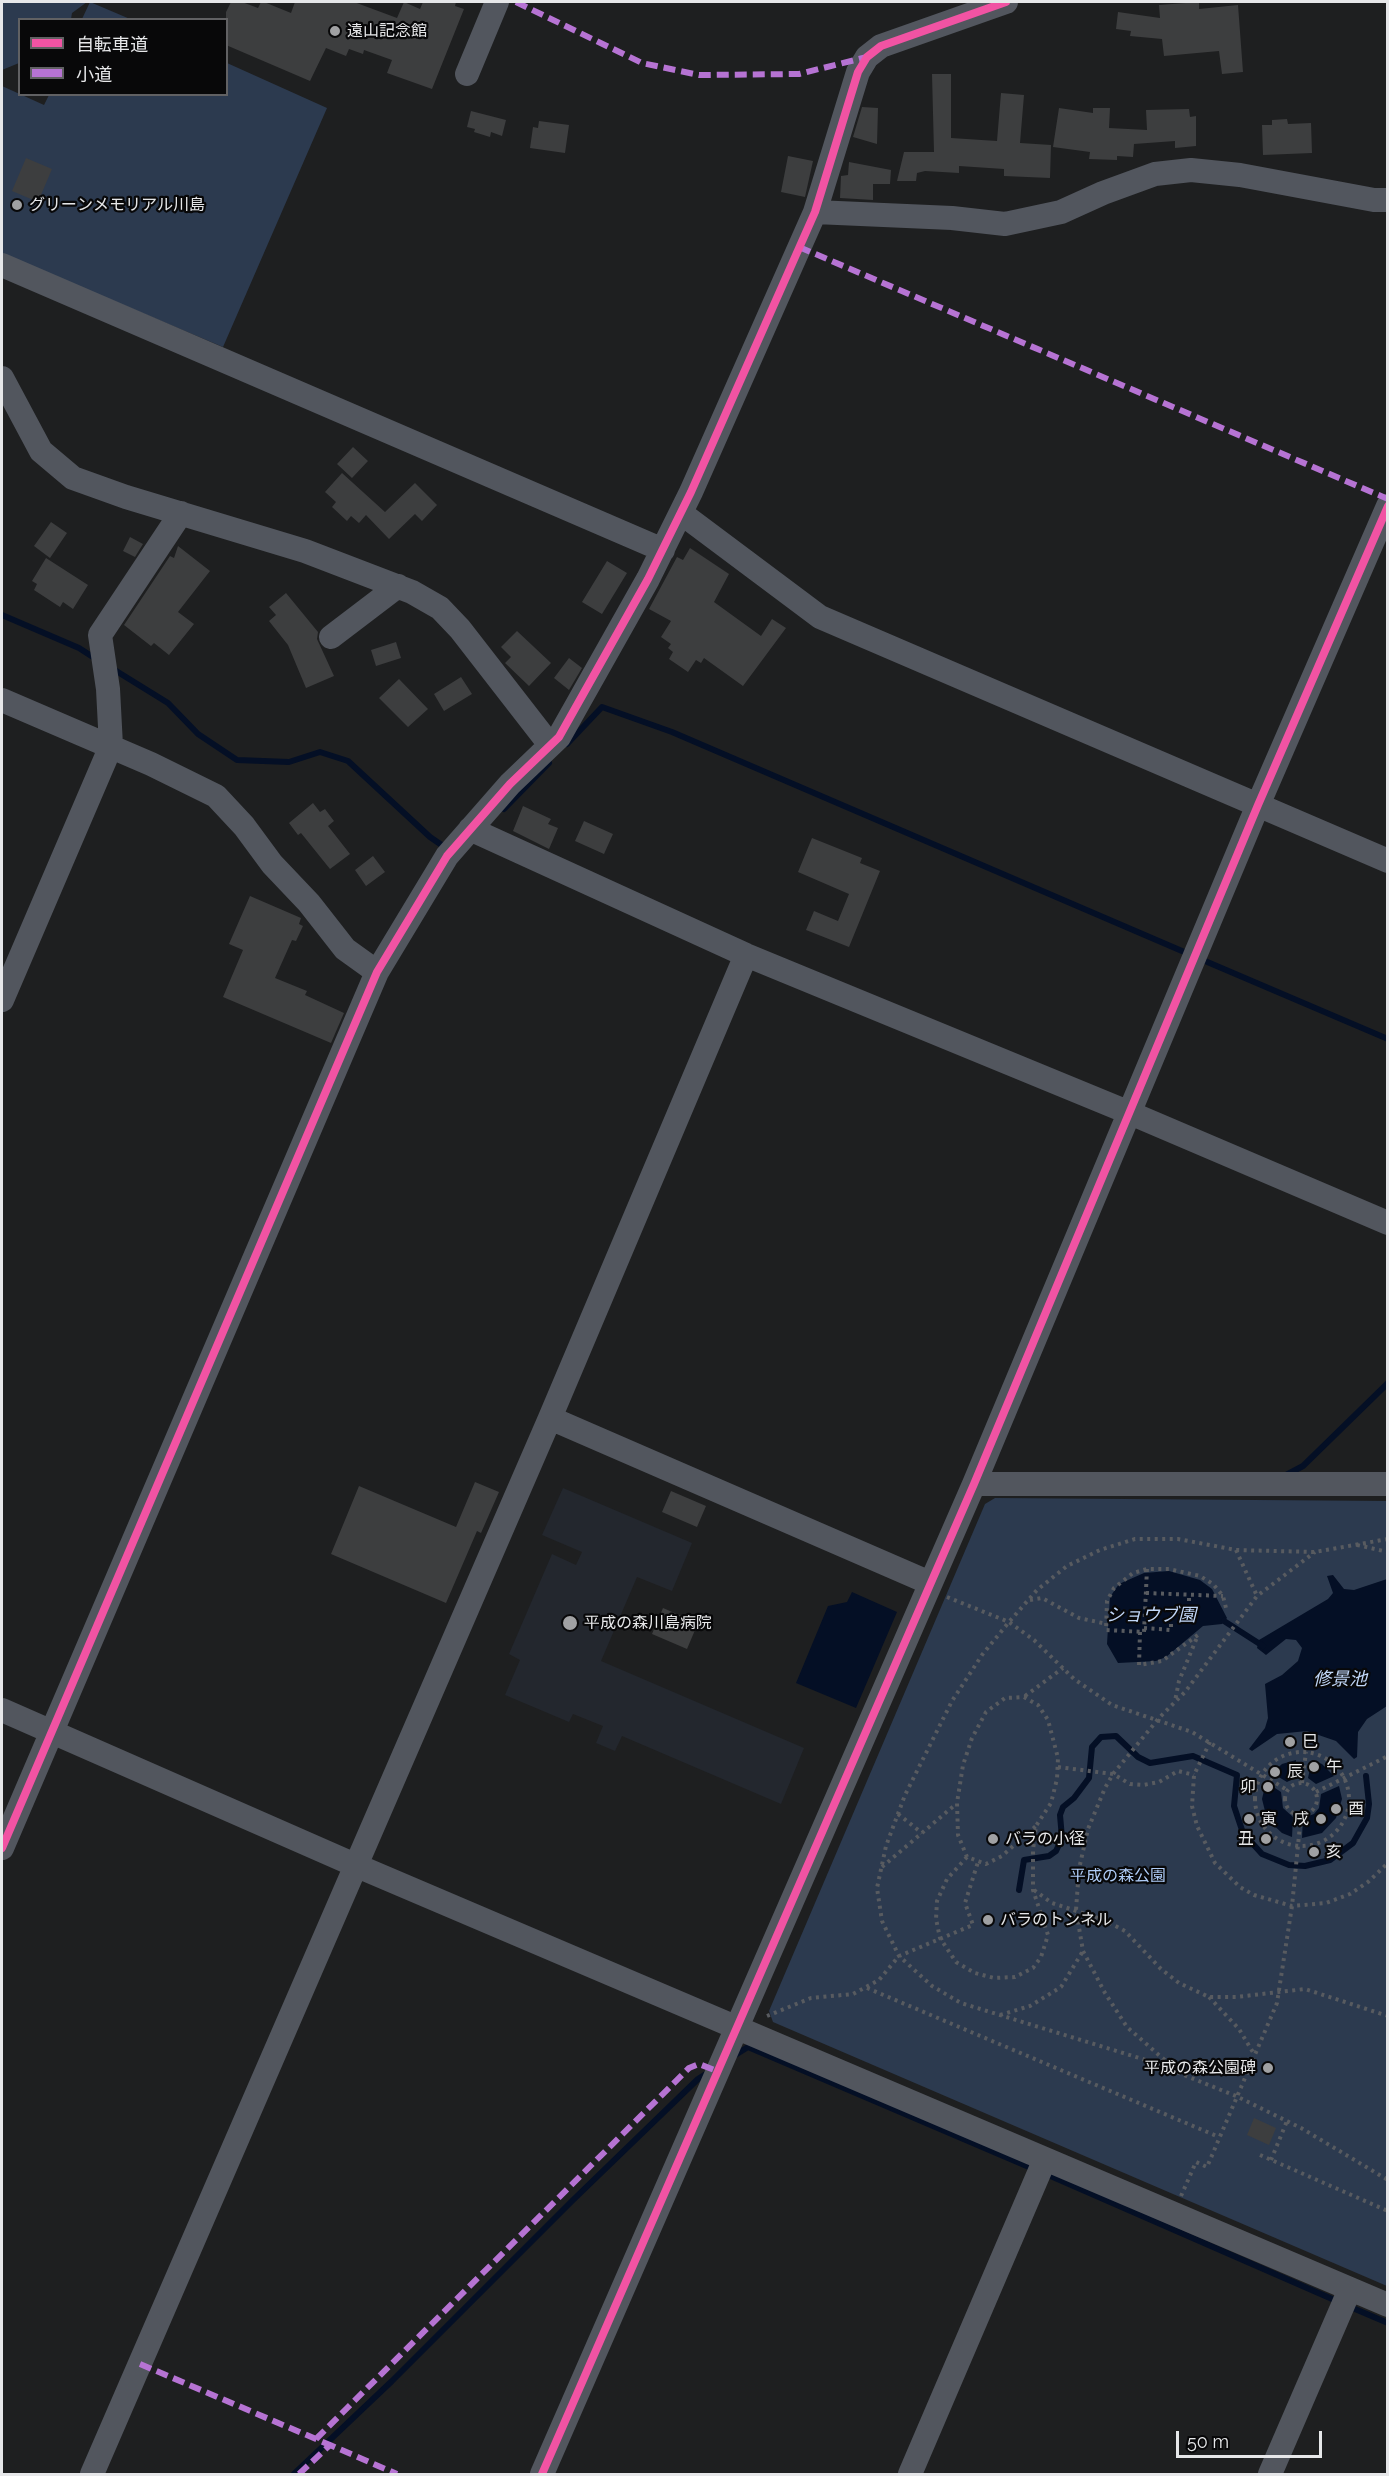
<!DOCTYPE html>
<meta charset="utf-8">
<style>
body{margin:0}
#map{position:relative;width:1389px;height:2476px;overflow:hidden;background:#1e1f20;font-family:Raleway,"Noto Sans JP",sans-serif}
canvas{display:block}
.frame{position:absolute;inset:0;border:3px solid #e6e7e9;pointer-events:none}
.legend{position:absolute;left:18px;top:18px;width:210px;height:78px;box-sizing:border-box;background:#080809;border:2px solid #616163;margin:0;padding:8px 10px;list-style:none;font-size:18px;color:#e6e7e9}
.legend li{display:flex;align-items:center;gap:12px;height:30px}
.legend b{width:30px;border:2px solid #616163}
.scale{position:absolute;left:1176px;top:2431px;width:146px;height:27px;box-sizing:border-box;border:3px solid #e6e7e9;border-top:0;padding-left:8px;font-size:18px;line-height:21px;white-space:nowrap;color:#e6e7e9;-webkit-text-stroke:4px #080809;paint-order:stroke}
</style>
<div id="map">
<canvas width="1389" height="2476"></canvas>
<div class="frame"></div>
<ul class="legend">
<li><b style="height:8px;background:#f153a3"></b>自転車道</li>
<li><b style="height:8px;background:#b673d3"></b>小道</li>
</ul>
<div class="scale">50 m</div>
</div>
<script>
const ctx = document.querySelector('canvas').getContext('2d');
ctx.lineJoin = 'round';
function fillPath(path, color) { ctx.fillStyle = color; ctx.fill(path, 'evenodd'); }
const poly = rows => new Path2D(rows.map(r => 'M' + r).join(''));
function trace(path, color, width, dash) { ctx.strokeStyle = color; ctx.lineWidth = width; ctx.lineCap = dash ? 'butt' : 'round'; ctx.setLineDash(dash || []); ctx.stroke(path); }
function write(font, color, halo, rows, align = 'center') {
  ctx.font = font + ' Raleway,"Noto Sans JP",sans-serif'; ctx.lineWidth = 4.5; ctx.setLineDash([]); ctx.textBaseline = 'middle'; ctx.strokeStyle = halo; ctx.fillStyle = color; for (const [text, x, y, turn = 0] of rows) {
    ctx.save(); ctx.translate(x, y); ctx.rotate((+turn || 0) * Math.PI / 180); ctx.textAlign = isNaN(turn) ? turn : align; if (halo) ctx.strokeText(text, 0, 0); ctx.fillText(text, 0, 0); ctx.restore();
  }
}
fillPath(poly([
 [563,1488,692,1543,672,1591,637,1577,601,1661,804,1748,781,1804,622,1736,615,1751,596,1743,603,1726,573,1714,569,1722,505,1695,520,1660,509,1654,552,1554,576,1565,582,1552,542,1535]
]), '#23272e');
fillPath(poly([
 [2,2,87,2,72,13,71,19,20,20,19,63,2,70],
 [90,2,130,19,82,19],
 [227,63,327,108,223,347,2,254,2,86,44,105,49,95,226,94],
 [995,1498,1387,1501,1387,2286,773,2022,769,2011,985,1504]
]), '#2c3a4f');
fillPath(poly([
 [1169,1571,1200,1580,1212,1589,1227,1618,1222,1624,1203,1626,1166,1657,1156,1661,1118,1663,1107,1644,1110,1597,1119,1584,1144,1573],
 [1333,1575,1344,1589,1354,1590,1387,1579,1387,1706,1367,1719,1358,1732,1357,1757,1354,1759,1336,1741,1307,1731,1277,1734,1252,1751,1249,1749,1265,1728,1268,1718,1265,1684,1282,1675,1298,1661,1302,1648,1296,1640,1286,1639,1266,1655,1257,1648,1259,1640,1328,1599,1333,1593,1327,1576],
 [852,1592,897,1612,856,1708,796,1683,828,1606,847,1602],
 [1296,1760,1295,1778,1287,1782,1272,1773,1282,1764],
 [1312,1760,1322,1764,1334,1776,1316,1784,1308,1778],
 [1266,1782,1281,1792,1283,1808,1293,1817,1292,1837,1282,1833,1267,1819,1262,1799],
 [1339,1786,1342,1799,1336,1818,1322,1833,1302,1838,1303,1818,1314,1814,1319,1808,1321,1794]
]), '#040f25');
trace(poly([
 [2,615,79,648,96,659],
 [113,669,168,703,198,734,237,760,289,762,320,752,348,761,430,837,446,848],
 [567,744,602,707,672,732,1189,954],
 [504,809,549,763],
 [1198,958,1388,1039],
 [1286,1475,1303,1466,1388,1383],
 [1224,1621,1263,1646],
 [1019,1890,1024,1860,1049,1856,1056,1851,1062,1838,1060,1815,1063,1807,1074,1798,1089,1778,1092,1747,1101,1737,1116,1736,1138,1757,1150,1763,1193,1756,1237,1775,1234,1806,1243,1833,1262,1854,1289,1865,1305,1866,1330,1860,1353,1843,1367,1818,1369,1804,1366,1776],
 [732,2057,748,2047,1036,2170],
 [1046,2174,1339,2302],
 [1348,2306,1388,2323],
 [294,2474,392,2381,572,2201,698,2079,709,2072]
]), '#040f25', 6);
fillPath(poly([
 [231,2,242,2,258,8,261,2,264,2,291,13,295,2,354,2,397,18,404,2,420,9,423,2,456,2,455,6,464,9,432,89,387,73,392,60,364,50,363,54,349,49,346,56,326,48,310,81,226,45,226,12],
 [1199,2,1199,9,1238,5,1243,72,1222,74,1219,51,1164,56,1162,39,1130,36,1131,31,1116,29,1118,12,1160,18,1159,5],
 [932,74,951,74,951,138,997,141,1001,93,1024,95,1020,143,1051,145,1050,178,1004,176,1004,169,959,166,959,173,925,171,917,173,916,181,897,181,904,152,934,152],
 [862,107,878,108,877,144,853,137],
 [1059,108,1093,113,1093,108,1110,108,1109,128,1147,130,1146,110,1189,109,1190,117,1196,116,1196,146,1175,148,1175,141,1134,144,1133,157,1117,156,1117,160,1089,159,1090,152,1053,147],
 [471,111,506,120,502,136,491,132,490,137,474,132,475,129,467,127],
 [1287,119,1288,124,1311,123,1312,153,1263,155,1262,125,1272,125,1272,120],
 [539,121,569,125,565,153,530,148,533,127,538,128],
 [788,156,813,161,805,197,781,192],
 [26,158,52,169,38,202,12,191],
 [849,162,891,170,890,184,873,184,873,200,840,198,841,176,848,175],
 [353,447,368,461,352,478,337,464],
 [342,473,385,512,415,483,437,505,422,521,415,514,389,539,366,515,359,523,351,516,347,521,332,507,336,502,325,492],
 [51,522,67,533,50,558,34,546],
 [130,537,143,544,135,557,123,551],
 [178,546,210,571,178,612,194,624,169,655,154,643,151,646,124,625,170,556,174,558],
 [690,548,729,574,714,602,761,636,772,619,786,628,743,686,704,658,701,663,696,660,688,672,669,659,673,652,668,648,671,644,661,637,671,621,649,609,677,557,683,560],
 [46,558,88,585,73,609,63,602,60,607,34,590,37,584,32,581],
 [607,561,627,573,602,614,582,602],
 [286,593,318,632,317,639,334,676,306,688,288,645,269,621,276,615,269,607],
 [517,631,551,663,529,686,505,663,511,657,501,647],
 [396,642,401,658,376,666,371,650],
 [569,658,582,668,569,690,554,678],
 [461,677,472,694,444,711,434,694],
 [399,679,428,709,408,727,379,698],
 [313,803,320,812,325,809,334,821,328,826,350,854,330,869,301,833,298,835,289,823],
 [523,806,551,819,548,824,558,828,549,849,513,831],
 [584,821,613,834,604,854,575,841],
 [812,838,862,858,860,863,880,871,849,947,806,930,814,911,838,921,849,894,798,872],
 [373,856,385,872,366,886,355,870],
 [250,896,301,918,299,924,303,926,296,941,292,940,275,978,307,991,305,995,344,1013,331,1043,223,997,243,950,229,944],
 [475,1482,499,1492,481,1533,477,1531,446,1603,331,1554,359,1486,456,1527],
 [671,1491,706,1506,697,1527,662,1512],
 [663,1608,698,1623,687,1649,652,1634],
 [1254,2118,1276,2128,1269,2145,1247,2135]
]), '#3d3e3f');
trace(poly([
 [1388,1539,1315,1552,1236,1550,1178,1539,1135,1539,1100,1550,1067,1566,1037,1590,1009,1622,982,1655,952,1701,905,1795,886,1846,877,1888,882,1921,899,1956,932,1986,961,2003,1149,2061,1236,2096,1301,2128,1388,2180],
 [1357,1545,1388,1552],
 [1236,1550,1257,1596],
 [1147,1569,1144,1632,1106,1630,1107,1601,1114,1588,1133,1573,1147,1569,1169,1569,1200,1576,1213,1584,1223,1596,1226,1608],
 [1146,1593,1223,1596],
 [947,1597,1009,1622,1034,1640,1074,1679,1112,1705,1192,1732,1287,1790],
 [1030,1600,1042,1598,1079,1618,1107,1624],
 [1144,1628,1171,1630,1171,1611,1189,1612,1189,1595],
 [1140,1632,1139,1665,1162,1661,1198,1635,1179,1681,1175,1701],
 [1025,1696,1063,1668],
 [1210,1742,1194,1775,1192,1806,1197,1826,1215,1863,1240,1887,1254,1895,1292,1906,1326,1903,1350,1894,1368,1882,1388,1863],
 '1255 1799a47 47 0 1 1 94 0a47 47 0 1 1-94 0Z',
 [1058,1767,1113,1774,1130,1784,1143,1785,1159,1782,1178,1771,1194,1775],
 '1285 1799a16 16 0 1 1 32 0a16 16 0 1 1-32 0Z',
 [1302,1783,1306,1752],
 [1316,1792,1388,1756],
 [898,1814,922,1833],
 [967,1857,947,1879,937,1901,936,1919,940,1938,956,1962,975,1973,994,1978,1015,1977,1033,1968,1041,1957,1048,1935,1033,1890,1033,1850,1036,1826,1051,1803,1057,1779,1058,1758,1048,1720,1038,1705,1024,1697,1005,1698,986,1712,972,1738,963,1765,957,1803,958,1835,967,1857,986,1864,1002,1856,1036,1826],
 [882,1867,956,1804],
 [1034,1890,1052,1903,1104,1920,1125,1931,1161,1969,1179,1983,1209,1997,1236,1997,1305,1989,1388,2016],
 [867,1988,1219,2137],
 [1209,1997,1239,2029,1254,2054],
 [1000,2015,1030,2006,1061,1987,1083,1951],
 [767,2016,811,1998,853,1994,879,1980,899,1956,973,1925,965,1903,978,1862],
 [1176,2070,1127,2027,1105,1993,1083,1951,1076,1910,1079,1869,1088,1829,1105,1788,1113,1774,1159,1718,1185,1692,1257,1596,1315,1552],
 [1260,2155,1388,2211],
 [1271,2160,1287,2121],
 [1181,2196,1196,2162,1207,2167,1277,2003,1292,1906,1301,1815]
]), '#585b60', 4, [3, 4.5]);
trace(poly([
 [467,74,497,2],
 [815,212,952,218,1005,224,1061,212,1103,193,1155,174,1191,170,1240,175,1374,200,1388,200],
 [2,265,663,550],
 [2,378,41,451,73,478,126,497,305,551,412,592,440,608,460,629,550,745],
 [681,513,820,617,1388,861],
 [331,637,398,586],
 [2,700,151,764,216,796,244,826,272,864,309,903,345,949,377,972],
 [470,829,746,955,1130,1113,1388,1223],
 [2,1000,111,746,108,689,100,635,181,513],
 [550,1418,930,1583],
 [974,1484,1388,1484],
 [2,1710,355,1865,1388,2305],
 [2,1848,377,972,447,856,510,784,559,737,648,579,691,492,815,212,858,72,867,57,881,46,1006,2],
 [92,2474,550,1418,746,955],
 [542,2474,974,1484,1258,805,1388,506],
 [910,2474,1045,2159],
 [1270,2474,1350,2289]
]), '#52565e', 24);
trace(poly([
 [516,2,642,63,699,75,799,74,867,57],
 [799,247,1388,499],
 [140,2364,330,2445],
 [316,2439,689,2068,699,2064,717,2071],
 [299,2474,330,2445,397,2474]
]), '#b673d3', 6, [12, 6]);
trace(poly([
 [2,1848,377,972,447,856,510,784,559,737,648,579,691,492,815,212,858,72,867,57,881,46,1006,2],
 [542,2474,974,1484,1258,805,1388,506]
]), '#f153a3', 8);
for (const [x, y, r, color] of [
 [335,31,6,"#a0a1a3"],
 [17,205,6,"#a0a1a3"],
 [570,1623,8,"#a0a1a3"],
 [1290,1742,6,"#a0a1a3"],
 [1314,1767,6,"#a0a1a3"],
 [1275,1772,6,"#a0a1a3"],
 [1268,1787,6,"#a0a1a3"],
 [1336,1809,6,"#a0a1a3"],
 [1249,1819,6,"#a0a1a3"],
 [1321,1819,6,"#a0a1a3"],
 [993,1839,6,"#a0a1a3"],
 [1266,1839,6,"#a0a1a3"],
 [1314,1852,6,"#a0a1a3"],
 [988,1920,6,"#a0a1a3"],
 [1268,2068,6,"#a0a1a3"]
]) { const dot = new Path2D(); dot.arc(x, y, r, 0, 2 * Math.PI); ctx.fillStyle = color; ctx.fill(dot); trace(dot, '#080809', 2); }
write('16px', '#e6e7e9', '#080809', [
 ["遠山記念館",347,31],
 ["グリーンメモリアル川島",29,205],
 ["平成の森川島病院",584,1623],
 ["巳",1302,1742],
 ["午",1326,1767],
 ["辰",1287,1772],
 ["卯",1256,1787,"right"],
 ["酉",1348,1809],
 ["寅",1261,1819],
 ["戌",1309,1819,"right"],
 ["バラの小径",1005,1839],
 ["丑",1254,1839,"right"],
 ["亥",1326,1852],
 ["バラのトンネル",1000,1920],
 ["平成の森公園碑",1256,2068,"right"]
], 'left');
write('16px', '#aecbf6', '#080809', [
 ["平成の森公園",1118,1876]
]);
write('italic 18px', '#c1d7f8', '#080809', [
 ["ショウブ園",1151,1616],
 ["修景池",1340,1680]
]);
</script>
